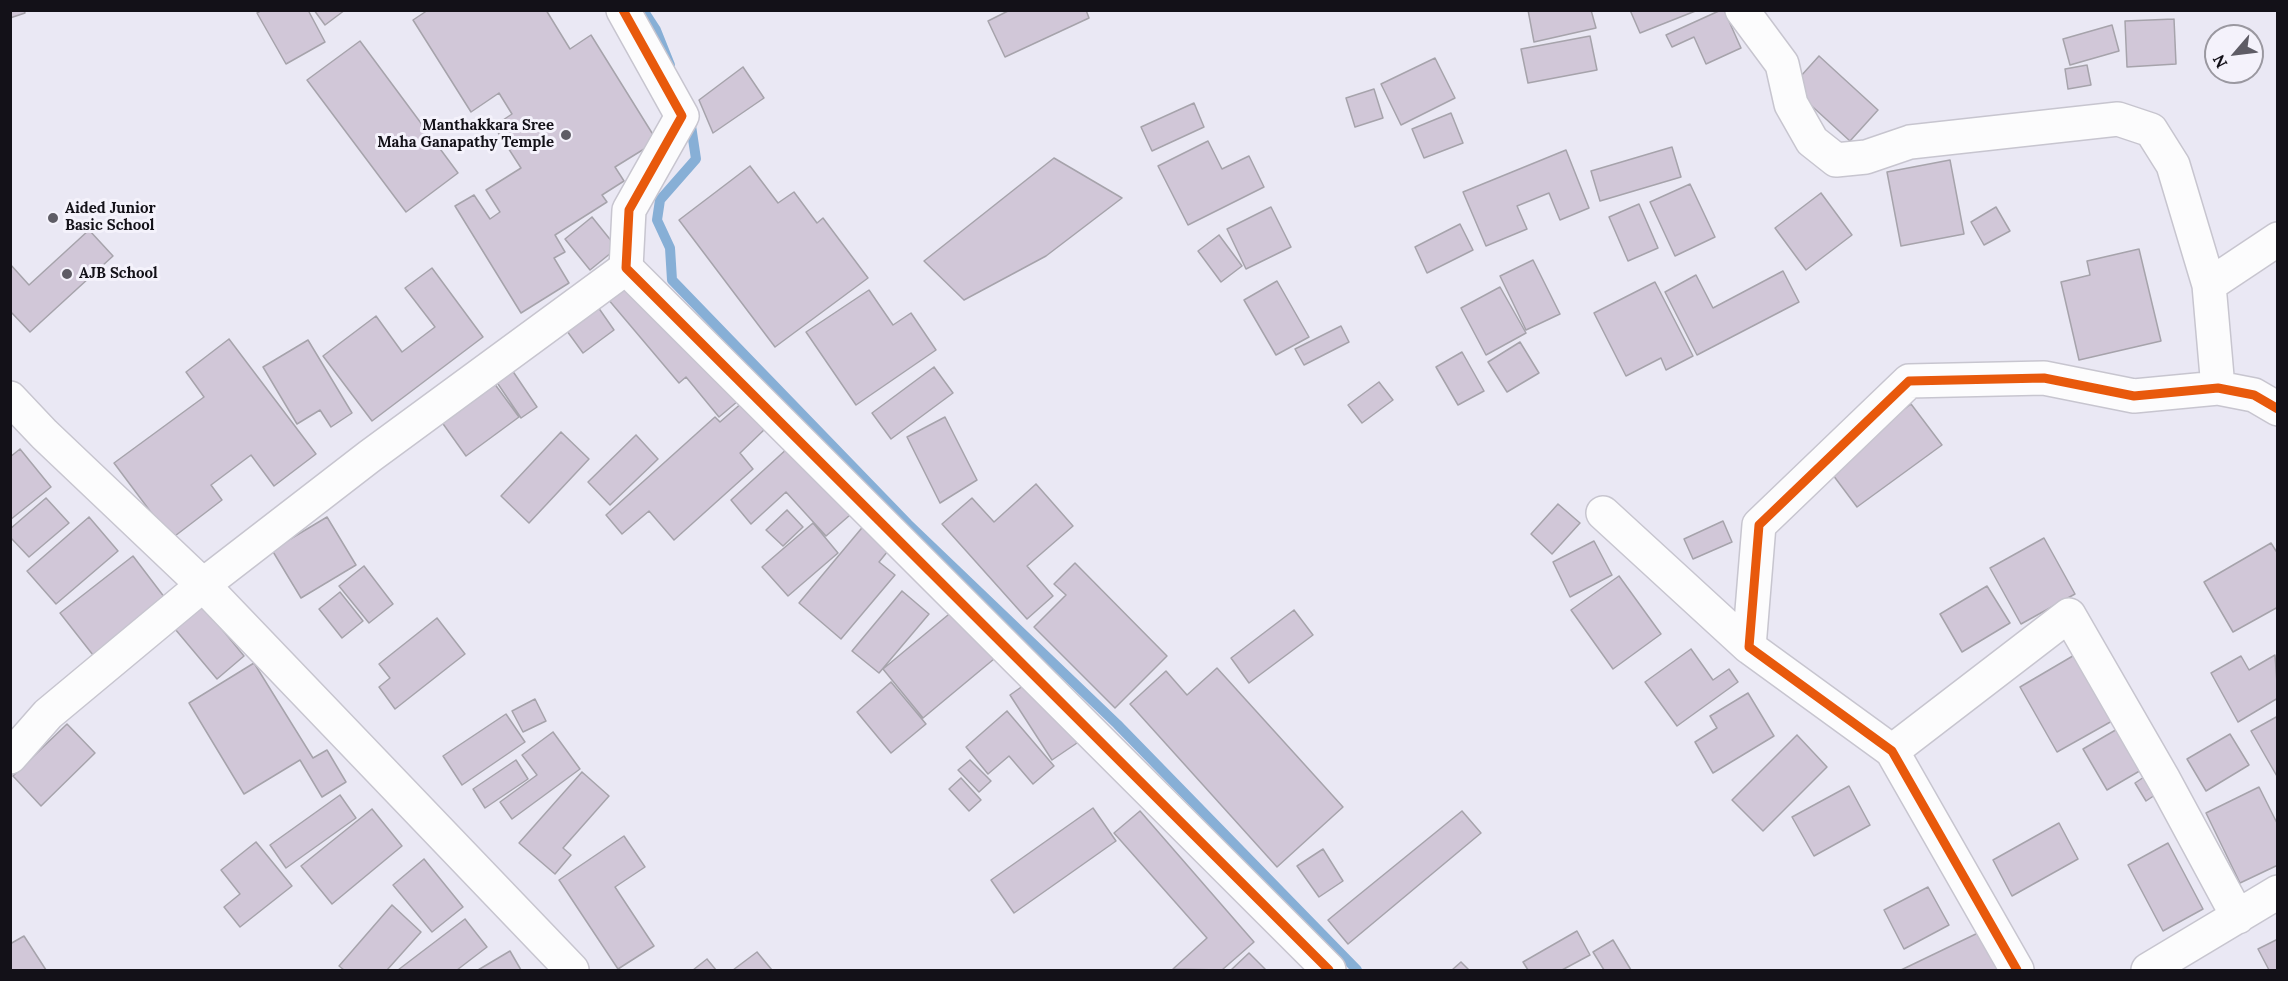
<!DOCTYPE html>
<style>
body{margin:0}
#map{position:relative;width:2288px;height:981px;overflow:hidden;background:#eae8f4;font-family:Lora,serif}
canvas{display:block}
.frame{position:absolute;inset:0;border:12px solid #131118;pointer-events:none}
.north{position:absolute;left:2204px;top:24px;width:60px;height:60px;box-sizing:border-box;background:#f4f2fb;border:2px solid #9a98a0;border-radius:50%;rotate:242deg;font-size:16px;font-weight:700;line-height:24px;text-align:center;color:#131118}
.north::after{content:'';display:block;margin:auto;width:21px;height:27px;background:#5e5c65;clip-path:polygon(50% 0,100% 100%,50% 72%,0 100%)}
</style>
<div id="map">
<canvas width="2288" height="981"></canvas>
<div class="frame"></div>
<div class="north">N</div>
</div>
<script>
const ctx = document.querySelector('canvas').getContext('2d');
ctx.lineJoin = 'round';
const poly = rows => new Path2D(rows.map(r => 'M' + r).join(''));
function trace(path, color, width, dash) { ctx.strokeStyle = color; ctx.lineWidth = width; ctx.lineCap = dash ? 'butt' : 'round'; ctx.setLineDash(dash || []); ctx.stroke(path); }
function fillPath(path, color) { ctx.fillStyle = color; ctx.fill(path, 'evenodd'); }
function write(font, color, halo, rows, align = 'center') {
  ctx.font = font + ' Lora,serif'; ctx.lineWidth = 6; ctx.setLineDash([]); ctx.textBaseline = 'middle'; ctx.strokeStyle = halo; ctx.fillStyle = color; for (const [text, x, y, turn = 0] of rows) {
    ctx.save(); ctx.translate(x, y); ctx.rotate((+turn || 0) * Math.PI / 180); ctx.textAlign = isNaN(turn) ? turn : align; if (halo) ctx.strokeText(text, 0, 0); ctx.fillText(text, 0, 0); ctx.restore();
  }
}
trace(poly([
 [643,10,656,30,670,65],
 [690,119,696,159,660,200,657,220,670,248,672,280,908,524,1117,724,1357,970]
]), '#87afd6', 10);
const building = poly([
 [10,10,24,10,25,13,10,18,10,10],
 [262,10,308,10,325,42,286,64,257,13,262,10],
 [314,10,345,10,325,25,314,10],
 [428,10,546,10,570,49,591,35,657,141,615,167,624,181,602,195,607,202,555,235,565,252,554,258,569,283,521,313,455,206,474,195,490,219,500,212,486,190,521,168,494,126,512,114,499,93,471,112,413,20,428,10],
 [1010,10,1086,10,1089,18,1005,57,988,21,1010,10],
 [1528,10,1591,10,1596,28,1534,42,1528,10],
 [1630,10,1698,10,1640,33,1630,10],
 [1721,10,1724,10,1741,48,1706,64,1694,37,1672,47,1666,35,1721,10],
 [2174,19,2176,64,2127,67,2125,21,2174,19],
 [2112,25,2119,51,2070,65,2063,39,2112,25],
 [1590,36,1597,70,1528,83,1521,49,1590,36],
 [360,41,458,173,406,212,307,80,360,41],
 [1819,56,1878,110,1850,141,1791,87,1819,56],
 [1435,58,1455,98,1401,125,1381,84,1435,58],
 [2087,65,2091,85,2068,89,2065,69,2087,65],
 [743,67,764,98,713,133,699,100,743,67],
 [1374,89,1383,118,1355,127,1346,98,1374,89],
 [1194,103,1204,127,1152,151,1141,127,1194,103],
 [1451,113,1463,143,1424,158,1412,129,1451,113],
 [1208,141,1222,169,1249,156,1264,187,1188,225,1158,166,1208,141],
 [1672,147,1681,177,1600,201,1591,171,1672,147],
 [1566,150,1589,208,1560,220,1549,193,1517,206,1527,229,1486,246,1463,192,1566,150],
 [1054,158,1122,198,1046,256,964,300,924,261,1054,158],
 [1950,160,1964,234,1901,246,1887,172,1950,160],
 [750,166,778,203,794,192,817,223,823,218,868,278,775,347,679,220,750,166],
 [1690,184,1715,237,1675,256,1650,202,1690,184],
 [1821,193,1852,235,1806,270,1775,228,1821,193],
 [1639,204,1658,248,1628,261,1609,217,1639,204],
 [1271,207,1291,247,1246,269,1227,229,1271,207],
 [1996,207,2010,231,1984,245,1971,222,1996,207],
 [592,217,617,248,590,270,565,239,592,217],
 [1460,224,1473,250,1427,273,1415,247,1460,224],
 [89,230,113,256,30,332,10,311,10,264,29,285,89,230],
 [1219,235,1242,266,1221,282,1198,251,1219,235],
 [2139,249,2161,341,2079,360,2061,282,2090,275,2087,261,2139,249],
 [1533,260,1560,314,1526,330,1500,276,1533,260],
 [432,268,483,337,372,421,323,356,376,316,402,352,435,327,405,288,432,268],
 [628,270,738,401,719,417,686,377,679,383,602,292,628,270],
 [1783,271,1799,302,1697,355,1665,292,1696,275,1713,308,1783,271],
 [1277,281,1309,337,1276,355,1244,300,1277,281],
 [1655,282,1693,356,1666,370,1661,358,1626,376,1594,313,1655,282],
 [1500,287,1526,333,1486,355,1461,308,1500,287],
 [869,290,893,325,911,313,936,350,856,405,806,332,869,290],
 [591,297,614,330,583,353,559,320,591,297],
 [1341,326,1349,342,1304,365,1295,349,1341,326],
 [229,339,316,454,274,486,251,455,211,485,222,500,171,539,114,463,204,397,186,372,229,339],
 [308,340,352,413,331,427,320,410,297,424,263,367,308,340],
 [1520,342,1539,373,1507,392,1488,362,1520,342],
 [1462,352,1484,391,1458,405,1436,367,1462,352],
 [934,367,953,393,891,439,872,413,934,367],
 [512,370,537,407,521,418,496,381,512,370],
 [1379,382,1393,400,1362,423,1348,405,1379,382],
 [494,383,519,417,466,456,441,421,494,383],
 [743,402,766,428,740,453,753,469,674,540,649,511,622,534,606,515,715,417,720,422,743,402],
 [1911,404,1942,445,1857,507,1827,467,1911,404],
 [945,417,977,480,940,503,907,437,945,417],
 [561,432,589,459,529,523,501,496,561,432],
 [636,435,658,459,610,505,588,482,636,435],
 [789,447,850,515,826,536,786,492,751,524,731,500,789,447],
 [20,449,51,487,10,520,10,457,20,449],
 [1036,484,1073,526,1027,566,1053,596,1027,619,942,524,972,498,994,522,1036,484],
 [46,498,69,523,29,557,10,537,10,529,46,498],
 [1558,504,1580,523,1552,554,1531,534,1558,504],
 [787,510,803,527,783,546,766,530,787,510],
 [89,517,118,551,56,604,27,571,89,517],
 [327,517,356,565,301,598,272,550,327,517],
 [1723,521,1732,542,1693,559,1684,539,1723,521],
 [813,523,838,553,788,596,762,567,813,523],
 [866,523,892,546,879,562,895,575,841,639,799,603,866,523],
 [2044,538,2075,594,2021,624,1990,568,2044,538],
 [1594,541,1612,575,1570,597,1553,562,1594,541],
 [2271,543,2278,554,2278,607,2233,632,2204,582,2271,543],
 [133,556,165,598,93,655,60,613,133,556],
 [1075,563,1167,656,1115,708,1034,627,1066,595,1054,584,1075,563],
 [364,566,393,604,369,623,339,586,364,566],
 [1619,576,1661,634,1613,669,1571,610,1619,576],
 [1987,586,2010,623,1962,652,1940,614,1987,586],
 [902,591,929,614,879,673,852,651,902,591],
 [340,592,363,621,342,638,319,609,340,592],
 [198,600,244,656,217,679,170,623,198,600],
 [954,610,994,659,923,718,883,669,954,610],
 [1294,610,1313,635,1249,683,1231,658,1294,610],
 [437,618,465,654,395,709,379,687,390,678,379,664,437,618],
 [1691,649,1713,680,1729,669,1738,682,1677,726,1645,682,1691,649],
 [2083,650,2121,716,2057,752,2020,687,2083,650],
 [2275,655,2278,698,2238,722,2211,673,2241,656,2249,670,2275,655],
 [254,663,313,758,327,750,346,782,322,797,300,760,244,794,189,703,254,663],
 [1217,668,1343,807,1277,867,1130,704,1166,671,1187,695,1217,668],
 [1034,678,1077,743,1052,760,1010,695,1034,678],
 [891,682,926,724,891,753,857,712,891,682],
 [1748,693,1774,736,1713,773,1695,742,1717,728,1710,716,1748,693],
 [535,699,546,721,523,732,512,711,535,699],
 [1007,711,1054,766,1033,784,1009,756,988,774,966,747,1007,711],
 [506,714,525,742,462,785,443,756,506,714],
 [2278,716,2278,778,2251,731,2278,716],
 [2131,721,2155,762,2107,790,2083,749,2131,721],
 [67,724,95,753,41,806,13,776,67,724],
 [553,732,580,769,512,819,500,802,537,775,522,755,553,732],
 [2230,734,2249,765,2206,791,2187,759,2230,734],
 [1797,735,1827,767,1763,831,1732,800,1797,735],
 [516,760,528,779,485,808,473,789,516,760],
 [970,760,991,781,979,792,958,770,970,760],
 [2153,771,2164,789,2146,801,2135,783,2153,771],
 [582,772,609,796,563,848,571,855,555,874,519,843,582,772],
 [961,778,981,800,969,811,949,789,961,778],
 [1849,786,1870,825,1814,856,1792,817,1849,786],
 [2259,787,2278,825,2278,865,2240,883,2206,813,2259,787],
 [340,795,356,818,286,868,270,845,340,795],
 [1093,808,1116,841,1014,913,991,880,1093,808],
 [372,809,402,846,332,904,301,866,372,809],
 [1140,811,1254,942,1222,970,1173,969,1207,938,1114,833,1140,811],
 [1462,811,1481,833,1348,944,1328,920,1462,811],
 [2059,823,2078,859,2012,896,1993,860,2059,823],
 [624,836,645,867,615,887,654,946,618,969,559,880,624,836],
 [256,842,292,886,240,927,224,907,240,894,221,870,256,842],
 [2168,843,2203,909,2163,931,2128,865,2168,843],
 [1323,849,1343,881,1319,897,1297,866,1323,849],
 [424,859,463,907,432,932,393,885,424,859],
 [1928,887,1949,925,1904,949,1884,910,1928,887],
 [392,905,421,932,387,970,344,970,339,966,392,905],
 [465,919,487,947,457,970,398,970,465,919],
 [1577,931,1590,955,1562,970,1528,970,1523,962,1577,931],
 [1980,932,1999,970,1901,970,1980,932],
 [24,936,46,970,10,970,10,944,24,936],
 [2278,939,2278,970,2269,970,2258,949,2278,939],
 [1613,940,1631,970,1604,970,1593,952,1613,940],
 [510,951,521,970,478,970,510,951],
 [757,952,772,970,733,970,757,952],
 [1249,953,1266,970,1231,970,1249,953],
 [707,959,716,970,693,970,707,959],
 [1461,962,1469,970,1452,970,1461,962]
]);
fillPath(building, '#d1c7d8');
trace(building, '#a6a3ab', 1.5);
const minor = poly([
 [623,10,682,116,629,210,626,268],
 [1742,10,1782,64,1791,104,1812,141,1836,160,1866,157,1910,142,2118,119,2151,130,2173,165,2209,285,2218,388],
 [2209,285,2278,239],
 [1603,513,1749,647],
 [1892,751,2069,615,2164,780,2238,917],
 [10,757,48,714,203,585,572,970],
 [2017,970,1892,751,1749,647,1759,525,1909,381,2044,378,2134,396,2218,388,2254,395,2278,409],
 [2148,970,2278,892]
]);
const tertiary = poly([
 [10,398,44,434,203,585,370,456,626,268,1329,970]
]);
trace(minor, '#c7c5cf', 36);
trace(tertiary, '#c7c5cf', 36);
trace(minor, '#fcfcfd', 33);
trace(tertiary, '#fcfcfd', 33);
trace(poly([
 [623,10,682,116,629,210,626,268,1329,970],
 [2017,970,1892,751,1749,647,1759,525,1909,381,2044,378,2134,396,2218,388,2254,395,2278,409]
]), '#e8590c', 9);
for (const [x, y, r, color] of [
 [566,135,6,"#5e5c65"],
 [53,218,6,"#5e5c65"],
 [67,274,6,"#5e5c65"]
]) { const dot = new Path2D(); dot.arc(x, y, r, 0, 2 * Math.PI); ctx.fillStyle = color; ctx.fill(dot); trace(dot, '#f4f2fb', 2); }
write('bold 15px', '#131118', '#f4f2fb', [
 ["Manthakkara Sree",554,126,"right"],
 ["Maha Ganapathy Temple",554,143,"right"],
 ["Aided Junior",65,209],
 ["Basic School",65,226],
 ["AJB School",79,274]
], 'left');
</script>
